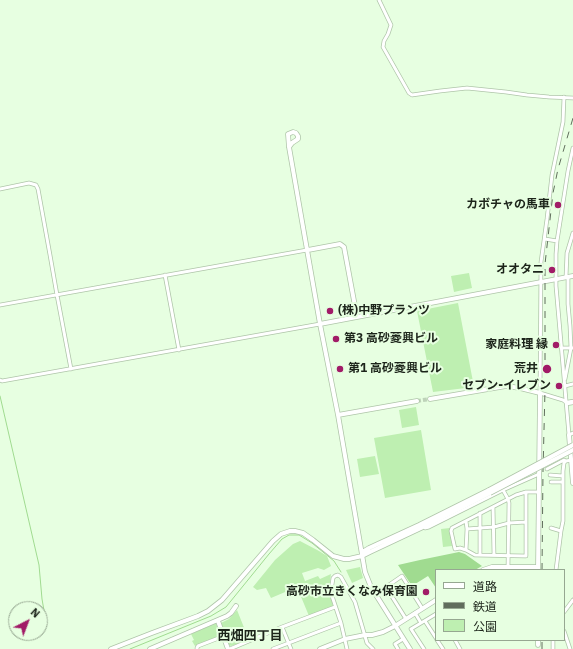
<!DOCTYPE html>
<meta charset="utf-8">
<style>
body{margin:0}
#map{position:relative;width:573px;height:649px;overflow:hidden;background:#e7ffe1;font-family:"IBM Plex Sans","Noto Sans JP",sans-serif}
canvas{display:block}
.legend{position:absolute;left:435px;top:569px;width:130px;height:72px;box-sizing:border-box;background:#e7ffe1;border:1px solid #96a791;margin:0;padding:5px 7px;list-style:none;font-size:12px;color:#1c241a}
.legend li{display:flex;align-items:center;gap:8px;height:20px}
.legend b{width:20px;border:1px solid #96a791}
.north{position:absolute;left:8px;top:601px;width:40px;height:40px;box-sizing:border-box;background:#e7ffe1;border:1px solid #96a791;border-radius:50%;rotate:42deg;font-size:11px;font-weight:700;line-height:16px;text-align:center;color:#1c241a}
.north::after{content:'';display:block;margin:auto;width:14px;height:18px;background:#a11b67;clip-path:polygon(50% 0,100% 100%,50% 72%,0 100%)}
</style>
<div id="map">
<canvas width="573" height="649"></canvas>
<ul class="legend">
<li><b style="height:5px;background:#fff"></b>道路</li>
<li><b style="height:5px;background:#606d5c"></b>鉄道</li>
<li><b style="height:11px;background:#beefb1"></b>公園</li>
</ul>
<div class="north">N</div>
</div>
<script>
const ctx = document.querySelector('canvas').getContext('2d');
ctx.lineJoin = 'round';
function fillPath(path, color) { ctx.fillStyle = color; ctx.fill(path, 'evenodd'); }
const poly = rows => new Path2D(rows.map(r => 'M' + r).join(''));
function trace(path, color, width, dash) { ctx.strokeStyle = color; ctx.lineWidth = width; ctx.lineCap = dash ? 'butt' : 'round'; ctx.setLineDash(dash || []); ctx.stroke(path); }
function write(font, color, halo, rows, align = 'center') {
  ctx.font = font + ' "IBM Plex Sans","Noto Sans JP",sans-serif'; ctx.lineWidth = 4; ctx.setLineDash([]); ctx.textBaseline = 'middle'; ctx.strokeStyle = halo; ctx.fillStyle = color; for (const [text, x, y, turn = 0] of rows) {
    ctx.save(); ctx.translate(x, y); ctx.rotate((+turn || 0) * Math.PI / 180); ctx.textAlign = isNaN(turn) ? turn : align; if (halo) ctx.strokeText(text, 0, 0); ctx.fillText(text, 0, 0); ctx.restore();
  }
}
fillPath(poly([
 [469,273,472,288,454,292,451,276],
 [458,303,474,387,433,392,417,311],
 [416,407,419,425,402,428,399,410],
 [421,430,431,490,385,498,374,438],
 [375,456,379,474,360,477,357,459],
 [450,528,452,546,443,547,441,529],
 [300,541,319,551,327,556,331,566,324,570,318,568,302,573,305,581,318,576,320,579,331,574,329,590,333,606,309,616,297,587,271,598,266,588,257,590,253,587,275,560,293,544],
 [360,567,363,578,352,583,346,570],
 [237,610,249,640,231,646,229,645,221,623,229,619],
 [216,623,220,635,220,636,195,646,192,641,194,640,191,634]
]), '#beefb1');
fillPath(poly([
 [459,552,465,554,482,566,475,570,436,570,436,588,428,576,412,586,398,565,420,560]
]), '#a0db90');
trace(poly([
 [0,396,39,565,42,599,46,622],
 [130,649,211,616,226,607,269,554,282,539,289,535,299,535,312,543,334,561,341,572]
]), '#a0db90', 1);
trace(poly([
 [417,401,430,399]
]), '#bed3b9', 4, [4, 2]);
const street = poly([
 [379,0,391,25,388,34,384,41,383,47,409,93,412,95,440,91,467,88,506,92,527,95,549,97,573,98],
 [564,97,563,122,552,175,547,219,541,262,540,393,563,400,567,403],
 [573,148,568,171,557,241,556,254,556,286,559,320,569,435,573,433],
 [0,189,29,183,36,185,38,189,50,255,57,295,71,369],
 [545,239,557,241],
 [165,275,179,350],
 [566,277,567,253,573,233],
 [0,305,307,250],
 [562,348,573,348],
 [565,379,571,348,570,326,568,304,568,277],
 [0,380,2,381,320,324],
 [565,386,573,384],
 [547,469,564,460,566,461,572,460],
 [550,475,563,476],
 [551,482,563,482],
 [503,490,508,499,509,503,508,567],
 [526,492,526,556,475,555,466,550,460,548,455,549,451,531,452,528,516,495,526,492,539,492],
 [493,507,494,555],
 [480,513,480,555],
 [466,521,467,529,466,550],
 [425,528,429,527,503,490,539,474],
 [551,528,561,531],
 [467,529,494,527,509,523,526,522],
 [556,570,561,531,563,521,563,471,564,463,566,461],
 [564,612,573,600],
 [415,613,421,623],
 [406,619,386,587,402,576,422,608],
 [425,621,436,638],
 [282,627,291,649],
 [564,631,570,649],
 [437,640,443,649],
 [455,640,460,649],
 [553,640,553,649],
 [197,649,197,648,198,646,224,636],
 [230,649,282,627,335,607],
 [273,649,341,623],
 [347,649,341,623,332,596,331,591,333,578,335,576,338,575,341,577,355,602,367,643,373,649],
 [398,649,395,644,403,639],
 [424,649,411,629,436,614]
]);
const secondary = poly([
 [289,147,292,143,298,139,298,136,296,133,293,132,288,134,289,147,320,324,338,415,365,572,371,587,410,649],
 [308,250,340,244,344,247,357,317],
 [320,324,573,276],
 [430,399,506,386,520,388,540,393,538,570],
 [338,415,417,401],
 [569,435,573,483],
 [362,555,364,551,369,548,419,525,489,490],
 [483,570,492,567,538,567],
 [218,621,228,649],
 [538,645,538,640],
 [111,649,152,633,198,616,208,611,222,600,273,541,281,534,290,531,295,531,303,533,313,540,333,556,344,559,349,559,362,556,370,552,421,528,490,493],
 [150,649,227,616,231,613,236,606],
 [320,649,345,639,365,635,372,635,383,632,395,626,436,600]
]);
const primary = poly([
 [567,403,573,402]
]);
trace(street, '#afc5a9', 4.5);
trace(secondary, '#afc5a9', 5.5);
trace(primary, '#afc5a9', 6);
trace(street, '#fff', 3);
trace(secondary, '#fff', 4);
trace(primary, '#fff', 4.5);
trace(poly([
 [542,570,543,470,545,390,545,264,553,193,558,169,573,118],
 [542,649,542,640]
]), '#606d5c', 1, [7, 7]);
const secondaryBridge = poly([
 [489,490,573,445],
 [490,493,573,450]
]);
trace(secondaryBridge, '#afc5a9', 5.5, []);
trace(secondaryBridge, '#fff', 4);
for (const [x, y, r, color] of [
 [558,205,4,"#a11b67"],
 [552,270,4,"#a11b67"],
 [330,311,4,"#a11b67"],
 [336,339,4,"#a11b67"],
 [556,345,4,"#a11b67"],
 [340,369,4,"#a11b67"],
 [547,369,5,"#a11b67"],
 [559,386,4,"#a11b67"],
 [426,592,4,"#a11b67"]
]) { const dot = new Path2D(); dot.arc(x, y, r, 0, 2 * Math.PI); ctx.fillStyle = color; ctx.fill(dot); trace(dot, '#e7ffe1', 1.5); }
write('bold 12px', '#1c241a', '#e7ffe1', [
 ["カボチャの馬車",550,205],
 ["オオタニ",544,270],
 ["(株)中野プランツ",338,311,"left"],
 ["第3 高砂菱興ビル",344,339,"left"],
 ["家庭料理 縁",548,345],
 ["第1 高砂菱興ビル",348,369,"left"],
 ["荒井",538,369],
 ["セブン-イレブン",551,386],
 ["高砂市立きくなみ保育園",418,592]
], 'right');
write('bold 13px', '#1c241a', '#e7ffe1', [
 ["西畑四丁目",250,636]
]);
</script>
